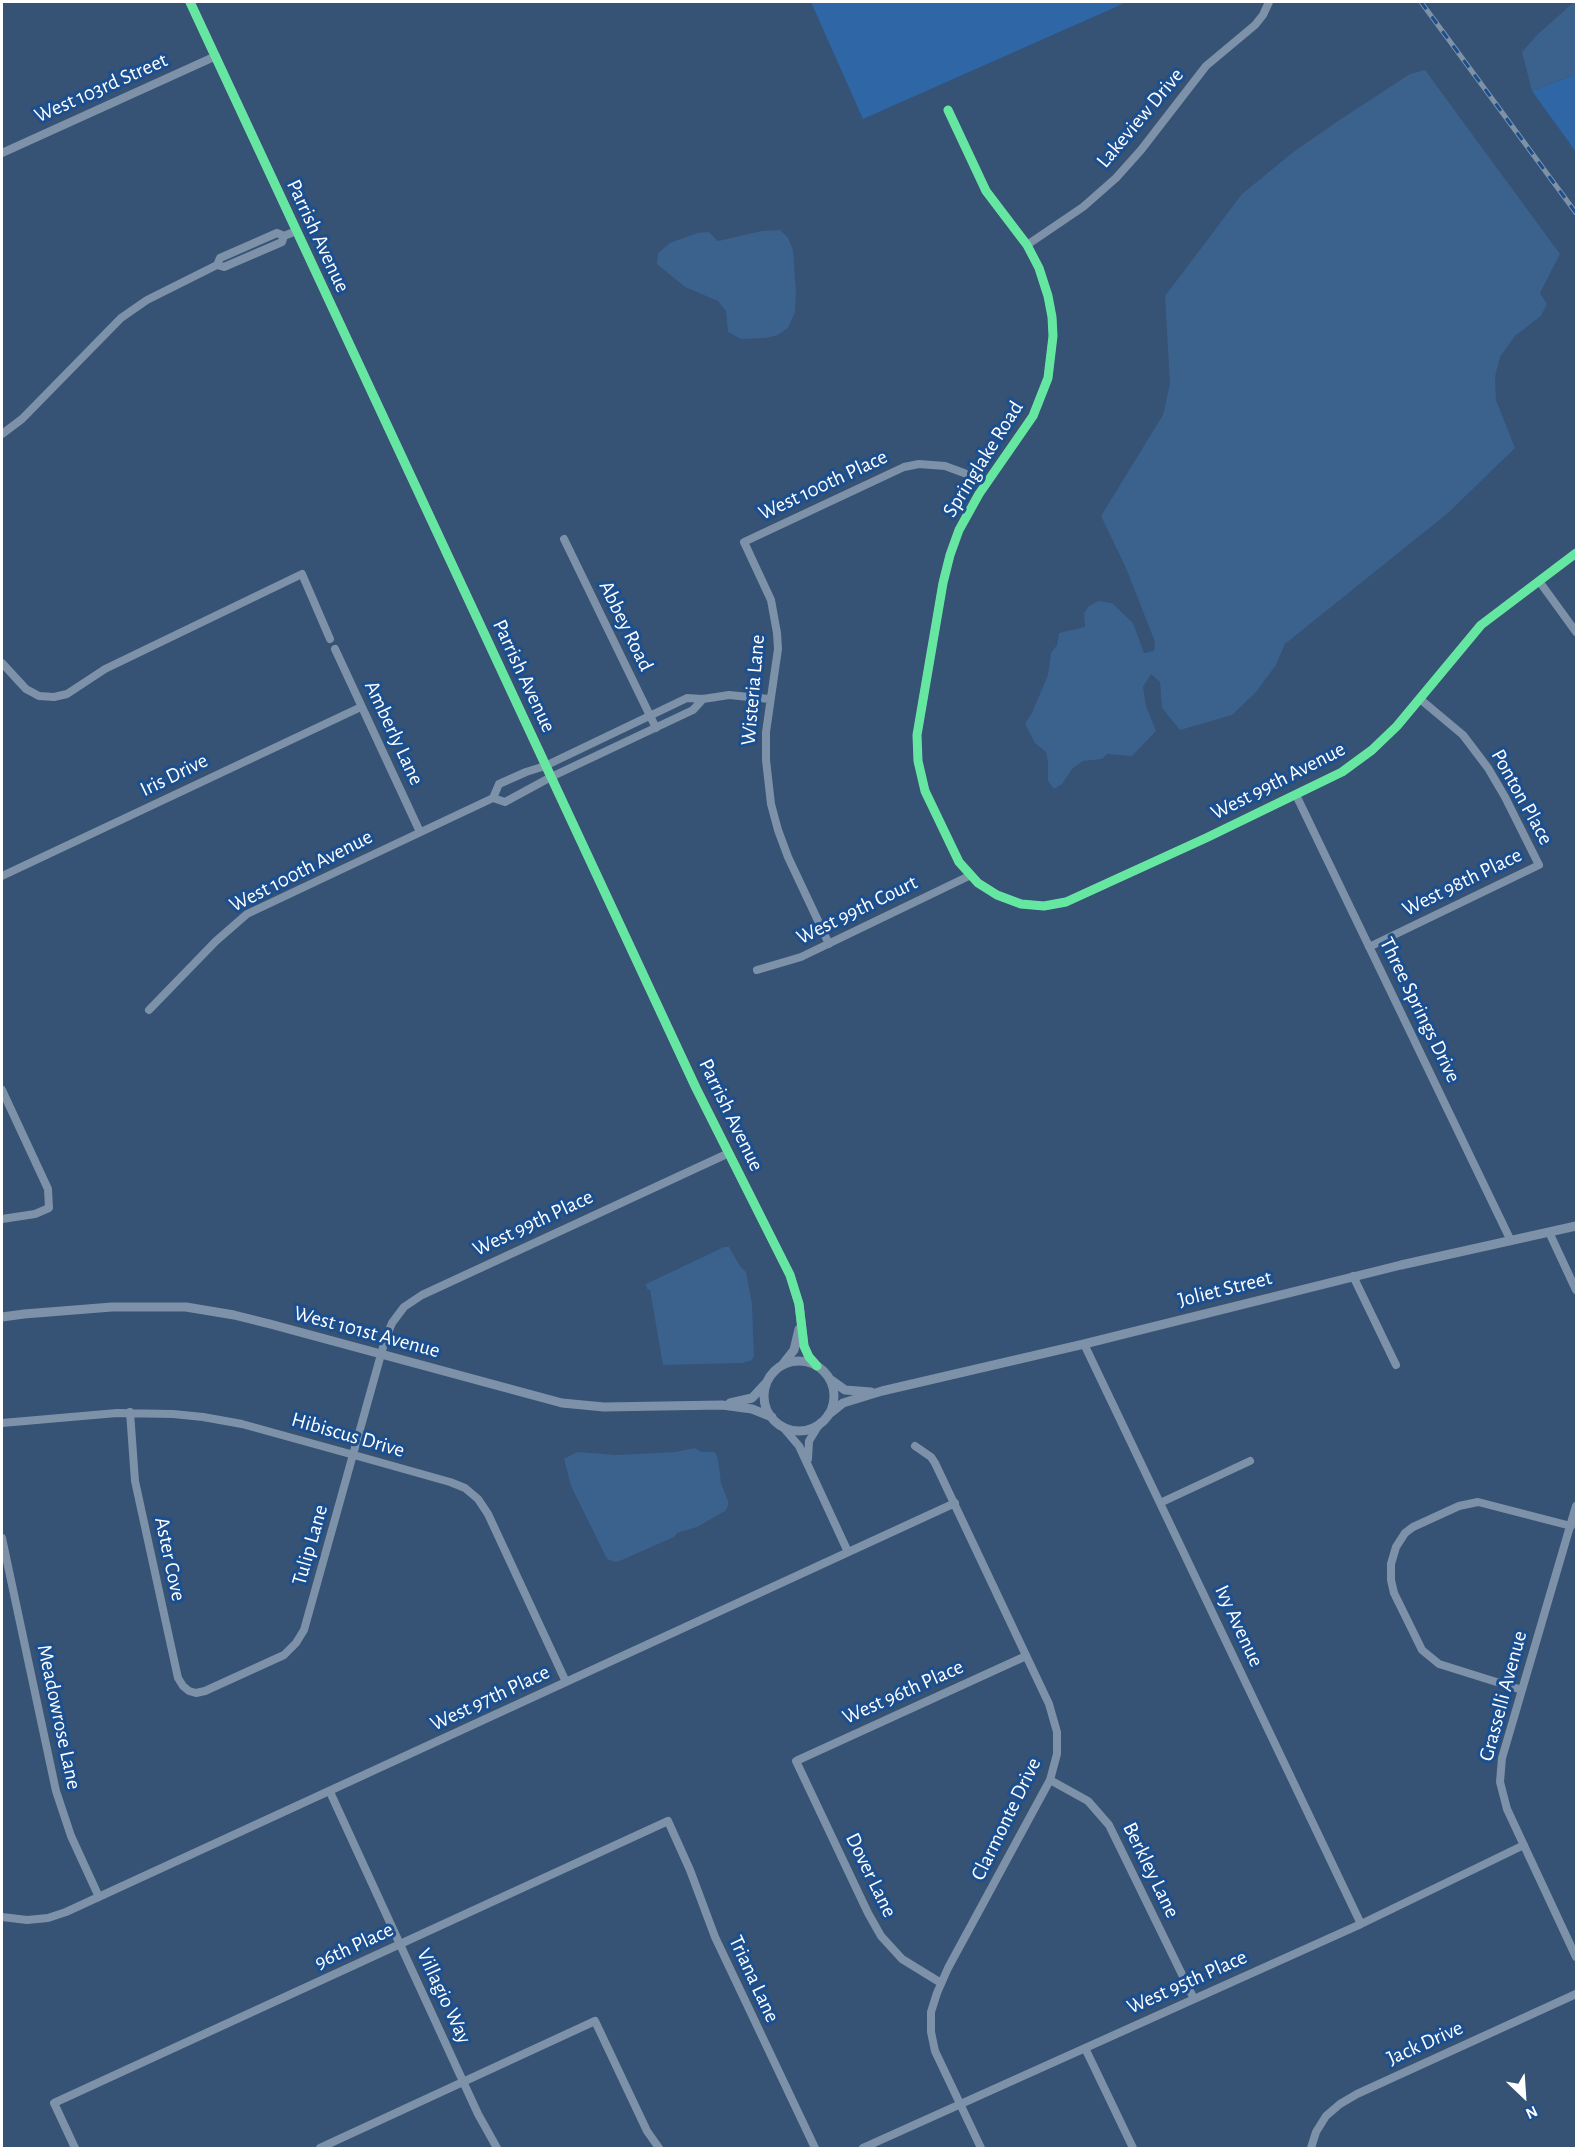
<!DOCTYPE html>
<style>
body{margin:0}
#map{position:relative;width:1578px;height:2150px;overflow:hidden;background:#365274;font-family:"Alegreya Sans",sans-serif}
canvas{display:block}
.frame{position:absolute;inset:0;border:3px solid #fff;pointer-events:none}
.north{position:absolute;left:1494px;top:2066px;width:60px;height:60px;-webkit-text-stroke:4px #1b4f8f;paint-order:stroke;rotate:155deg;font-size:16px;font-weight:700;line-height:24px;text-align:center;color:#fff}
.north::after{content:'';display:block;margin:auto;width:21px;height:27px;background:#fff;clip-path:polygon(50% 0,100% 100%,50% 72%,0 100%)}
</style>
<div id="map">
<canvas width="1578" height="2150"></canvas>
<div class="frame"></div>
<div class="north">N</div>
</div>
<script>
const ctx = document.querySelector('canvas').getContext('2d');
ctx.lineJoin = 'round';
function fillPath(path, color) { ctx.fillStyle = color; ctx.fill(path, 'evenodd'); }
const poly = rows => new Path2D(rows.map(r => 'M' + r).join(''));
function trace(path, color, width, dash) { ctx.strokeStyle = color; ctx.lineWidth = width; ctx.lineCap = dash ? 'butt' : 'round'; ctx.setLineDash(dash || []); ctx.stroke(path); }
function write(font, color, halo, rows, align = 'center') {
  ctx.font = font + ' "Alegreya Sans",sans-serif'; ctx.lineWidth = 6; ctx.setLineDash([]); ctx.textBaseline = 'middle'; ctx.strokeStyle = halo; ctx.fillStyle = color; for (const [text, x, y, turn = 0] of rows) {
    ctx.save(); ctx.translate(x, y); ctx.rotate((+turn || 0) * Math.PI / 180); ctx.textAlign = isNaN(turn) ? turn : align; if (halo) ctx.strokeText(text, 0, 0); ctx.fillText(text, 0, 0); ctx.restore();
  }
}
fillPath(poly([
 [811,2,1127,2,863,119],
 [1576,74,1576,152,1532,91]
]), '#2f66a5');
fillPath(poly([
 [1574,2,1576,2,1576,74,1532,91,1522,52,1537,35],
 [1425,70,1560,254,1540,293,1547,304,1541,316,1515,336,1500,357,1495,377,1496,400,1515,448,1448,513,1285,644,1276,665,1256,692,1232,715,1180,730,1162,708,1160,682,1151,674,1143,687,1146,706,1156,731,1132,756,1107,754,1102,759,1083,761,1072,769,1062,784,1054,789,1048,781,1048,763,1046,752,1035,743,1025,724,1032,713,1048,675,1051,653,1057,645,1059,633,1085,627,1084,613,1089,606,1098,601,1112,603,1133,623,1144,653,1154,651,1155,642,1126,568,1101,516,1163,415,1170,384,1165,296,1242,194,1292,153,1341,119,1410,74],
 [780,230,788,238,793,250,796,292,795,312,788,328,778,335,766,338,741,339,728,332,726,311,718,301,685,287,657,264,658,253,670,243,697,233,709,232,718,241,762,231],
 [724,1247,729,1247,740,1266,746,1272,752,1304,754,1357,750,1361,742,1363,663,1365,650,1290,647,1289,646,1284],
 [695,1448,701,1452,715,1452,718,1459,721,1483,728,1501,728,1506,725,1511,697,1527,677,1533,674,1537,622,1560,615,1562,607,1559,571,1486,564,1459,577,1452,617,1455,675,1452]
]), '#3b618d');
trace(poly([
 [948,110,986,191,1027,245,1039,268,1048,296,1052,317,1053,336,1048,378,1033,416,979,494,959,530,950,555,943,583,917,735,918,761,925,791,959,862,978,883,997,895,1021,904,1044,906,1066,902,1206,838,1342,772,1372,750,1397,726,1481,625,1576,553],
 [2,153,216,56],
 [284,236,277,233,220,258,217,265,224,267,282,242,284,236,296,231],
 [1027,245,1083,207,1116,178,1141,150,1206,66,1255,25,1263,15,1269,2],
 [2,434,22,419,121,318,147,300,217,265],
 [564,539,656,728],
 [1539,581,1576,632],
 [335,649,420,832],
 [2,663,26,689,39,696,54,697,67,694,105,669,302,574,330,639],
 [1296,795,1511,1241],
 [493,798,505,802,551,777,693,710,703,699],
 [2,876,361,707],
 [829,944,788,857,778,830,771,804,766,760,766,732,778,649,777,633,771,600,744,542,904,467,919,464,945,466,964,473,986,484],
 [1369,947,1539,865,1505,797,1488,768,1463,735,1420,699],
 [757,970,801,957,969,876],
 [149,1010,216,941,247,914,493,798,499,784,526,772,545,766,687,698,703,699,729,695,769,699],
 [2,1090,48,1189,49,1208,35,1214,2,1219],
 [1549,1232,1576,1290],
 [1353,1276,1396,1365],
 [1084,1344,1361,1924],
 [130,1412,135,1481,178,1678,183,1686,189,1691,196,1693,205,1691,284,1655,296,1643,304,1630,385,1340,392,1323,404,1307,422,1295,729,1153],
 [2,1423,117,1413,173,1414,203,1417,242,1424,354,1455,450,1482,465,1488,478,1499,488,1514,566,1682],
 [782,1426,799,1446,848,1552],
 [915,1446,931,1457,935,1463,1049,1704,1057,1732,1057,1754,1050,1780,948,1968,937,1993,931,2012,931,2032,935,2051,981,2148],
 [808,1459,809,1441,820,1423],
 [1160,1503,1250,1461],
 [1576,1506,1502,1758,1500,1782,1507,1809,1576,1957],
 [2,1538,56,1791,71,1836,99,1897],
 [1522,1690,1439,1664,1422,1650,1394,1593,1391,1580,1391,1564,1396,1547,1405,1533,1413,1527,1459,1506,1478,1502,1571,1526],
 [1050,1780,1088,1801,1109,1825,1194,1999],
 [330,1792,478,2114,497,2148],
 [2,1917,27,1920,48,1918,66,1912,955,1503],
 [941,1983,902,1959,881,1936,868,1913,796,1761,1026,1656],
 [1085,2048,1133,2148],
 [75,2148,54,2103,668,1821,690,1870,715,1937,815,2148],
 [320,2148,595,2021,647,2131,659,2148],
 [863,2148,1361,1924,1524,1845],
 [1311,2148,1316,2132,1326,2116,1340,2104,1357,2094,1576,1994]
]), '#7d92a8', 8);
trace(poly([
 [190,2,696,1088,790,1275,799,1304,804,1346,809,1357,817,1366],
 [2,1317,24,1314,112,1307,186,1307,234,1315,270,1324,562,1403,604,1407,722,1405,752,1409,772,1417],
 '764 1396a35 35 0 1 1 70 0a35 35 0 1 1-70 0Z',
 [783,1364,794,1350,799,1329],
 [831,1380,845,1390,871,1392],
 [730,1403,752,1398,766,1383],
 [828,1415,843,1403,882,1391,1084,1344,1401,1265,1576,1226]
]), '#7d92a8', 9);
const rail = poly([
 [1421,2,1576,213]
]);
trace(rail, '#7e92a7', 5);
trace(rail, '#1b4f8f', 3, [9]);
trace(poly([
 [190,2,696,1088,790,1275,799,1304,804,1346,809,1357,817,1366],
 [948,110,986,191,1027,245,1039,268,1048,296,1052,317,1053,336,1048,378,1033,416,979,494,959,530,950,555,943,583,917,735,918,761,925,791,959,862,978,883,997,895,1021,904,1044,906,1066,902,1206,838,1342,772,1372,750,1397,726,1481,625,1576,553]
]), '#66e7a1', 9);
write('21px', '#fff', '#1b4f8f', [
 ["West 103rd Street",101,88,-24],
 ["Lakeview Drive",1140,118,-50],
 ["Parrish Avenue",318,236,65],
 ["Springlake Road",983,459,-58],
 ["West 100th Place",823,485,-25],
 ["Abbey Road",626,626,64],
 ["Parrish Avenue",524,676,65],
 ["Wisteria Lane",753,690,-85],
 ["Amberly Lane",394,733,65],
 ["Iris Drive",174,775,-26],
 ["West 99th Avenue",1278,781,-27],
 ["Ponton Place",1522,797,61],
 ["West 100th Avenue",301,871,-27],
 ["West 98th Place",1462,882,-26],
 ["West 99th Court",857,910,-26],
 ["Three Springs Drive",1420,1010,64],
 ["Parrish Avenue",731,1115,64],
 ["West 99th Place",533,1223,-25],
 ["Joliet Street",1225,1289,-14],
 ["West 101st Avenue",367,1332,15],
 ["Hibiscus Drive",348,1435,16],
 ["Tulip Lane",310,1545,-74],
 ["Aster Cove",170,1559,78],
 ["Ivy Avenue",1239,1626,65],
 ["West 96th Place",903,1692,-24],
 ["Grasselli Avenue",1503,1696,-75],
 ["West 97th Place",490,1698,-25],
 ["Meadowrose Lane",59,1717,78],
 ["Clarmonte Drive",1006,1819,-64],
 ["Berkley Lane",1151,1870,64],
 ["Dover Lane",871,1875,64],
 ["96th Place",354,1946,-25],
 ["Triana Lane",754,1979,65],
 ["West 95th Place",1187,1982,-24],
 ["Villagio Way",444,1996,65],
 ["Jack Drive",1425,2043,-24]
]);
</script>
